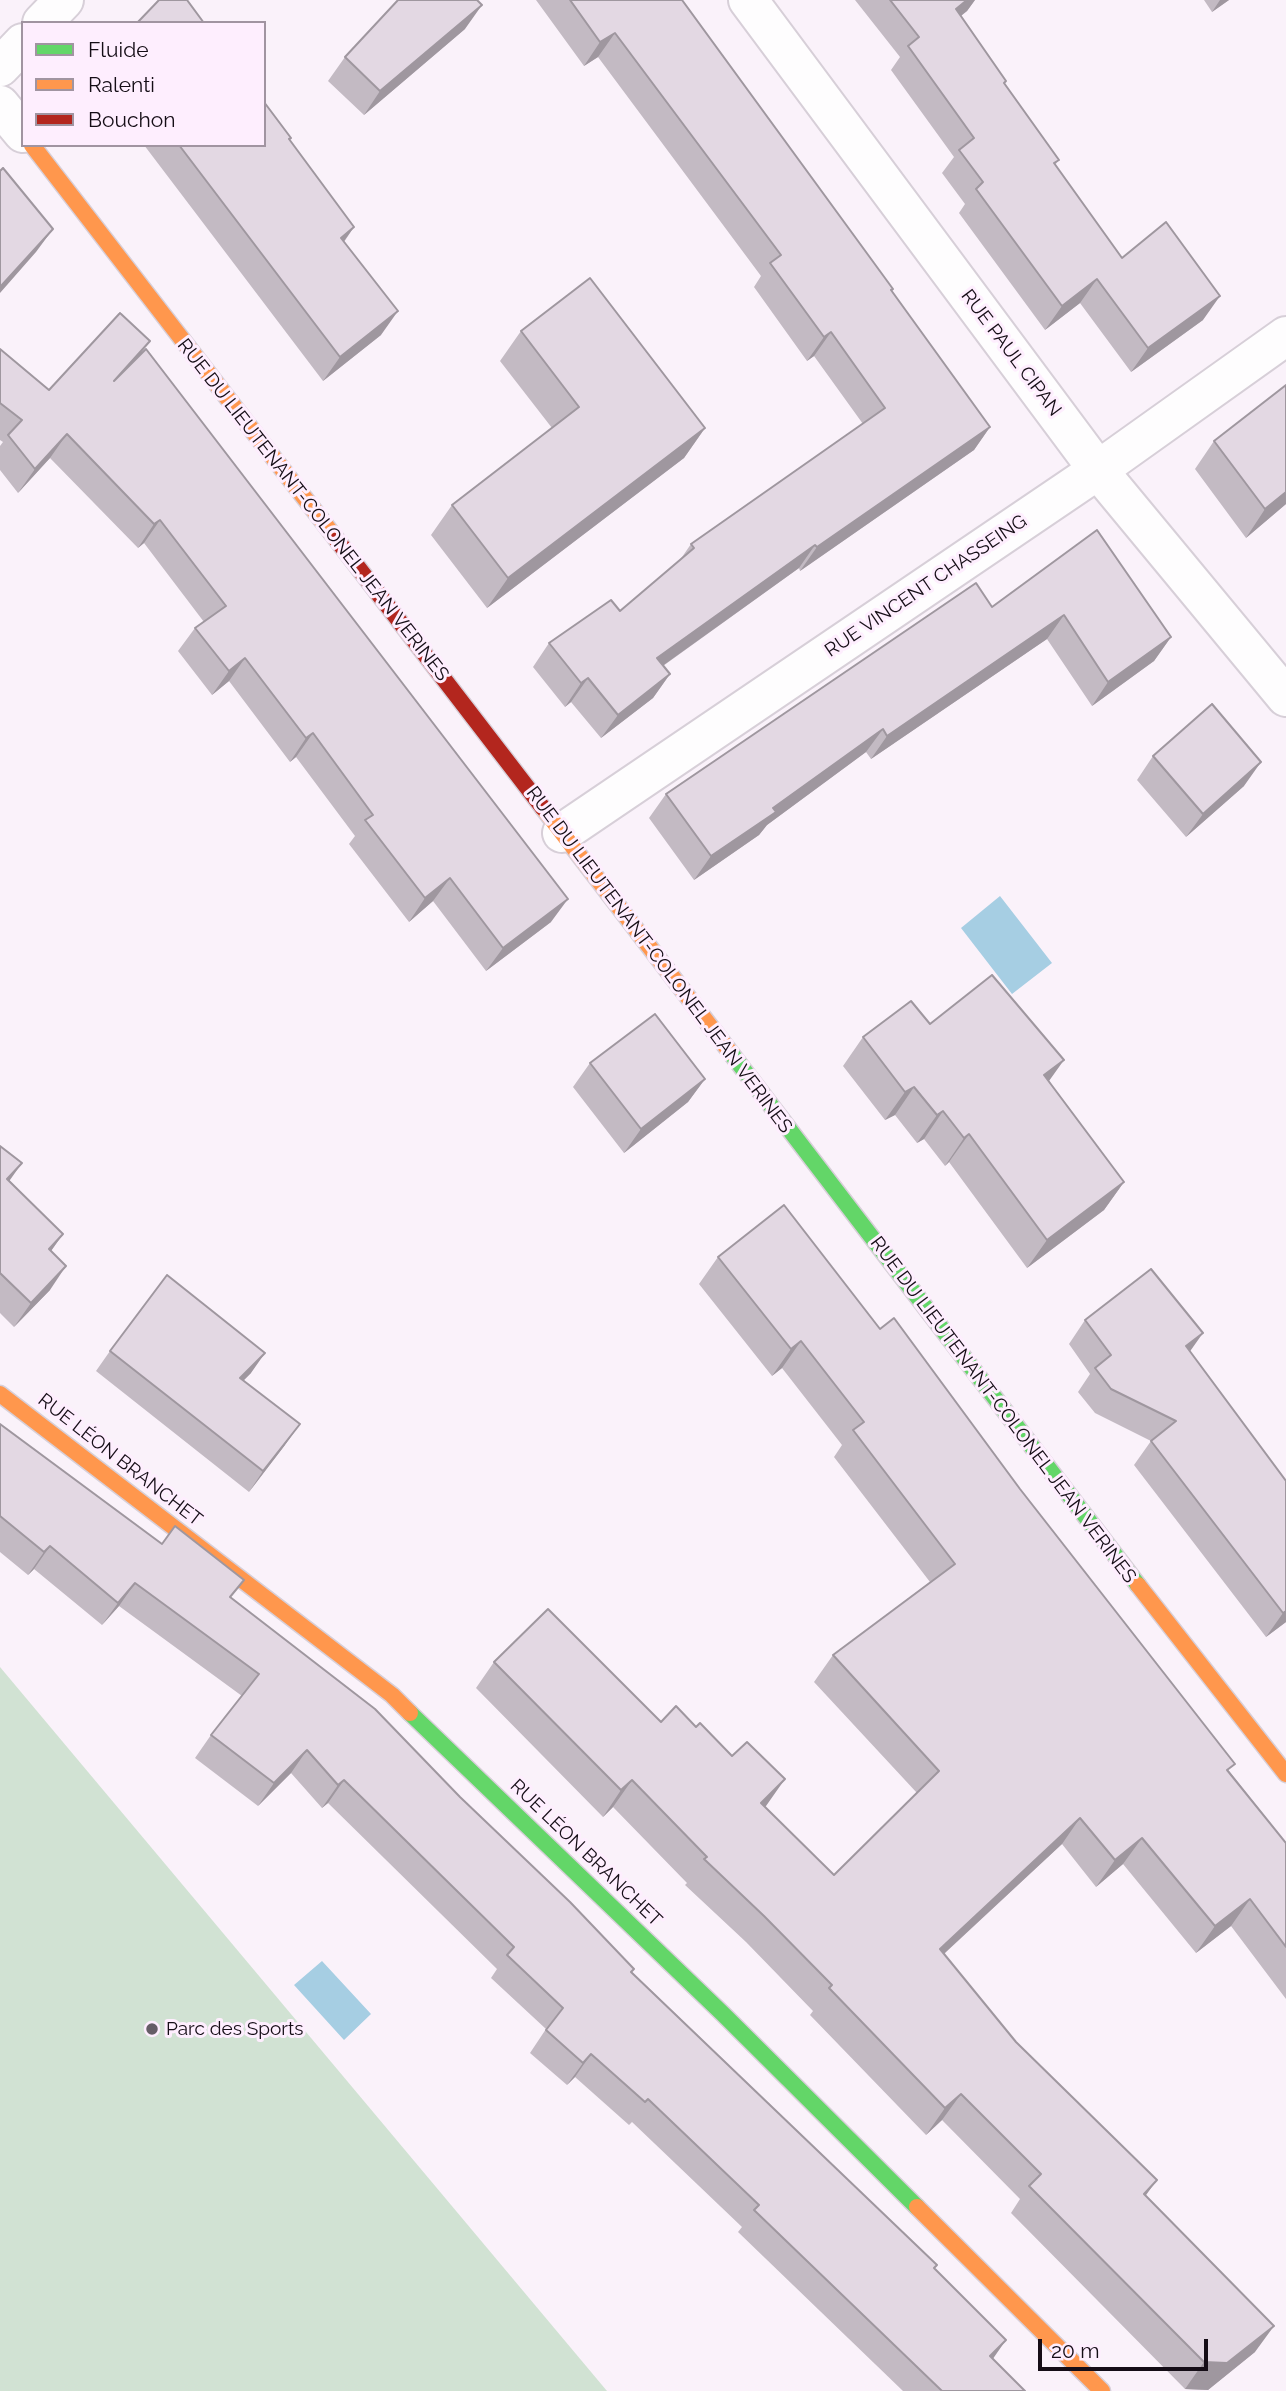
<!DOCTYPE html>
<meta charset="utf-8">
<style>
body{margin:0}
#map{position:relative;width:1286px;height:2391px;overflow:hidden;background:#faf2fa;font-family:Raleway,sans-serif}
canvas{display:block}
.legend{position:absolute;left:21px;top:21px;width:245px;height:126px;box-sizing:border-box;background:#feeefe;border:2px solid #a194a1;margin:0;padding:9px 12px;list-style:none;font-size:21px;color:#150d16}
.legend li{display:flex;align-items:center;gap:14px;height:35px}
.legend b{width:35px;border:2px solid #a194a1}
.scale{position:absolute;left:1038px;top:2339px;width:170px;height:32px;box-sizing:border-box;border:4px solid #150d16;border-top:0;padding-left:9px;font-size:21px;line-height:24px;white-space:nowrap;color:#150d16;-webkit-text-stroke:5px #feeefe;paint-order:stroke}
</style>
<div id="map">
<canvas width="1286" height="2391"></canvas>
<ul class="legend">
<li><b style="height:9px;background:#63d668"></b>Fluide</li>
<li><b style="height:9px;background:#ff974d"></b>Ralenti</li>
<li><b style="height:9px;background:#b3261e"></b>Bouchon</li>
</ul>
<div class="scale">20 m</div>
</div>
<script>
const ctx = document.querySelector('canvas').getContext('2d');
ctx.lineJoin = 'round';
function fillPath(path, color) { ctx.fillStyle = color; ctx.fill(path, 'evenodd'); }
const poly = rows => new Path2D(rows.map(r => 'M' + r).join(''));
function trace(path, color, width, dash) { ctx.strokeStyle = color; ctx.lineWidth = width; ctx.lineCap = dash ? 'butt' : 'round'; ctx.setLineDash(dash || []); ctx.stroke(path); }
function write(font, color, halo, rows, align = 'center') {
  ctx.font = font + ' Raleway,sans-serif'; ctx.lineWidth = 6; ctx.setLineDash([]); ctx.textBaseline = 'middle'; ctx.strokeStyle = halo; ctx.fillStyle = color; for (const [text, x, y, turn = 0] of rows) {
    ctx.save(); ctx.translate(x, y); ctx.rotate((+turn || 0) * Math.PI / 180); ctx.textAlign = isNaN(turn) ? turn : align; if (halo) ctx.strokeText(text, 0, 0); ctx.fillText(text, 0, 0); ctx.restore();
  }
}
fillPath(poly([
 [0,1667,607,2391,0,2391]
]), '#d1e2d3');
fillPath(poly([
 [1000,896,1052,963,1012,994,961,928],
 [322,1961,371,2014,344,2040,294,1985]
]), '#a6cee3');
const street = poly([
 [748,0,1098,470,1286,697],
 [42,23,64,0],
 [0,67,23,43],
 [0,105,23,133],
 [562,833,1098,470,1286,336]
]);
const fast = poly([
 [730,1052,1138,1585],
 [410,1713,723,2014,917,2207]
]);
const slow = poly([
 [32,145,337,540],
 [543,808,730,1052],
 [0,1394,392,1695,410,1713],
 [1138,1585,1286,1774],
 [917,2207,1102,2391]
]);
const jam = poly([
 [337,540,543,808]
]);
trace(street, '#d7cfd8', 42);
trace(fast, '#d7cfd8', 19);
trace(slow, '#d7cfd8', 19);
trace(jam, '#d7cfd8', 19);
trace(street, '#fefdfe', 38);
trace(fast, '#63d668', 16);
trace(slow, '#ff974d', 16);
trace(jam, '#b3261e', 16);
fillPath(poly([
 [536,0,682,0,893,289,892,291,990,427,974,450,800,571,799,568,663,666,670,674,653,698,601,738,571,702,565,707,533,667,549,643,620,611,680,560,691,544,863,424,814,356,807,361,754,287,761,276,598,57,584,66],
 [855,0,975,0,967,11,961,16,1006,81,1004,83,1059,160,1055,165,1122,258,1203,320,1131,372,1080,303,1045,330,959,213,965,204,942,173,954,157,891,70,900,57],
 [1204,0,1229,0,1212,12],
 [465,29,364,115,328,81,345,57],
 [291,138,289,140,354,227,344,242,381,335,323,381,144,145,264,145],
 [521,331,705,428,684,458,487,608,431,535,452,505,552,428,500,361],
 [0,349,49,390,143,352,551,922,486,971,433,901,409,922,349,844,355,836,296,757,290,762,229,681,212,695,178,651,195,628,204,622,144,543,138,548,50,458,18,493,0,470,0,446,3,442,0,440],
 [1286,385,1286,504,1246,538,1195,469,1214,441],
 [1097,530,1171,637,1154,661,1092,706,1047,639,871,759,866,752,767,825,759,835,694,880,649,818,666,794,992,607],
 [1153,756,1244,786,1186,837,1137,780],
 [930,1024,1049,1081,1124,1182,1104,1210,1027,1268,949,1162,945,1166,924,1139,917,1143,895,1115,885,1120,843,1066,863,1037],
 [590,1063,705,1079,688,1102,624,1153,573,1087],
 [0,1146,10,1181,63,1234,51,1251,50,1290,14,1327,0,1313],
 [718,1257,880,1329,1286,1843,1286,1999,1231,1926,1196,1953,1123,1864,1096,1887,1062,1844,944,1954,1016,2042,1146,2196,1255,2352,1208,2390,1185,2389,1011,2213,1020,2199,942,2120,926,2135,810,2015,813,2011,746,1942,685,1885,687,1883,613,1807,603,1817,476,1688,494,1662,661,1722,765,1807,834,1875,917,1793,814,1682,833,1655,930,1582,834,1457,842,1445,782,1368,772,1376,699,1284],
 [1085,1320,1190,1351,1286,1481,1286,1622,1266,1637,1134,1465,1151,1441,1095,1413,1078,1392,1090,1374,1069,1344],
 [110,1351,251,1373,243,1381,285,1445,249,1492,96,1371],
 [0,1424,231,1597,460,1797,632,1972,937,2265,934,2269,993,2359,1025,2391,903,2391,738,2232,742,2227,632,2122,629,2125,575,2077,567,2085,530,2053,546,2029,491,1978,497,1969,328,1803,322,1808,291,1773,258,1806,195,1758,211,1735,242,1696,119,1606,102,1625,34,1569,28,1575,0,1552]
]), '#c3bac3');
fillPath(poly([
 [967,0,975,0,967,11,939,33,956,9],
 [1220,0,1229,0,1212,12],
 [482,5,465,29,364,115,380,91],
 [615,33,598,57,584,66,600,42],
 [354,227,337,251,341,238],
 [53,229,36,252,0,293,0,287],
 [1097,279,1080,303,1045,330,1062,306],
 [1220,296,1203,320,1131,372,1148,348],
 [398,311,381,335,323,381,340,357],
 [831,332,814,356,807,361,824,337],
 [990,427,974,450,800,571,817,547],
 [705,428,684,458,487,608,508,578],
 [67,434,50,458,18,493,35,469],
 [1286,492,1286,504,1246,538,1265,509],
 [160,520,144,543,138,548,154,524],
 [815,545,799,568,640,682,657,658],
 [1064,615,1047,639,871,759,887,736],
 [1171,637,1154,661,1092,706,1108,682],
 [245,658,229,681,212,695,229,671],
 [670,674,653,698,601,738,618,715],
 [588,678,571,702,565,707,581,683],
 [883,729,866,752,767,825,759,835,694,880,711,856,773,808],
 [313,733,296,757,290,762,306,738],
 [1261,762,1244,786,1186,837,1203,814],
 [450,878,433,901,409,922,425,898],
 [568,899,551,922,486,971,503,948],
 [1064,1060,1044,1088,1044,1075],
 [705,1079,688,1102,624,1153,641,1129],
 [914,1087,895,1115,885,1120,905,1092],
 [943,1111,924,1139,917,1143,937,1115],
 [969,1134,949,1162,945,1166,964,1138],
 [22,1163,5,1187,7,1179],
 [1124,1182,1104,1210,1027,1268,1047,1240],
 [63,1234,46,1258,49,1249],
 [66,1266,50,1290,14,1327,31,1303],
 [1203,1333,1186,1357,1186,1346],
 [801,1341,782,1368,772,1376,791,1349],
 [265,1353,251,1373,225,1399,240,1378],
 [300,1424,285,1445,249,1492,263,1471],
 [50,1546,34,1569,28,1575,44,1552],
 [135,1583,119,1606,102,1625,118,1603],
 [1286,1611,1286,1622,1266,1637,1283,1613],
 [307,1750,291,1773,258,1806,274,1783],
 [785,1779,766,1806,743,1830,761,1803],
 [344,1780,328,1803,322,1808,338,1785],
 [632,1780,613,1807,603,1817,621,1790],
 [1080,1818,1062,1844,921,1975,940,1949],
 [1142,1838,1123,1864,1096,1887,1115,1860],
 [1250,1899,1231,1926,1196,1953,1215,1926],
 [591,2054,575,2077,567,2085,583,2063],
 [961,2094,942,2120,926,2135,945,2108],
 [1157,2180,1138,2206,1144,2194],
 [1274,2326,1255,2352,1208,2390,1185,2389,1204,2362],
 [1006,2340,990,2363,990,2356]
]), '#9f979f');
const building = poly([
 [159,0,187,0,204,23,137,23,159,0],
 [398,0,477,0,482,5,380,91,345,57,398,0],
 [570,0,682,0,893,289,891,290,990,427,817,547,815,545,657,658,670,674,618,715,588,678,581,683,549,643,611,600,620,611,694,548,691,544,885,408,831,332,824,337,770,263,781,255,615,33,600,42,570,0],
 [890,0,967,0,956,9,1006,81,1004,83,1059,160,1054,163,1122,258,1166,222,1220,296,1148,348,1097,279,1062,306,976,189,983,182,959,150,974,138,908,46,919,37,890,0],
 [264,102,291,138,289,139,354,227,341,238,398,311,340,357,179,145,264,145,264,102],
 [3,168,53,229,0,287,0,171,3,168],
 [590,278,705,428,508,578,452,505,579,407,521,331,590,278],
 [120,313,150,341,114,381,146,349,568,899,503,948,450,878,425,898,365,820,373,815,313,733,306,738,245,658,229,671,195,628,226,606,160,520,154,524,67,434,35,469,8,435,22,420,0,403,0,349,49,390,120,313],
 [1286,385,1286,492,1265,509,1214,441,1286,385],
 [1097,530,1171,637,1108,682,1064,615,887,736,883,729,773,808,776,812,711,856,666,794,976,583,992,607,1097,530],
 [1212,704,1261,762,1203,814,1153,756,1212,704],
 [992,975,1064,1060,1044,1075,1124,1182,1047,1240,969,1134,964,1138,943,1111,937,1115,914,1087,905,1092,863,1037,911,1001,930,1024,992,975],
 [655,1014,705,1079,641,1129,590,1063,655,1014],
 [0,1146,22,1163,7,1179,63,1234,49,1249,66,1266,31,1303,0,1273,0,1146],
 [784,1205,880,1329,894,1318,1020,1489,1235,1764,1227,1770,1286,1843,1286,1947,1250,1899,1215,1926,1142,1838,1115,1860,1080,1818,940,1949,1016,2042,1157,2180,1144,2194,1274,2326,1227,2363,1204,2362,1029,2186,1041,2174,961,2094,945,2108,829,1988,832,1985,764,1916,704,1859,707,1857,632,1780,621,1790,494,1662,548,1609,661,1722,676,1706,696,1727,700,1723,732,1756,747,1742,785,1779,761,1803,834,1875,939,1771,833,1655,955,1564,853,1430,864,1422,801,1341,791,1349,718,1257,784,1205],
 [1151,1269,1203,1333,1186,1346,1286,1481,1286,1611,1283,1613,1151,1441,1176,1421,1111,1389,1095,1368,1111,1355,1085,1320,1151,1269],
 [167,1275,265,1353,240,1378,300,1424,263,1471,110,1351,167,1275],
 [0,1424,162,1544,175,1526,244,1580,230,1597,375,1709,460,1797,570,1902,634,1969,631,1972,937,2265,934,2268,1006,2340,990,2356,1025,2391,942,2391,754,2210,759,2205,648,2099,645,2102,591,2054,583,2063,546,2030,563,2008,507,1955,514,1947,344,1780,338,1785,307,1750,274,1783,211,1735,259,1674,135,1583,118,1603,50,1546,44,1552,0,1516,0,1424]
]);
fillPath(building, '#e3d8e3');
trace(building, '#9f979f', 2);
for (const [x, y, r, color] of [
 [152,2029,7,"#655d66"]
]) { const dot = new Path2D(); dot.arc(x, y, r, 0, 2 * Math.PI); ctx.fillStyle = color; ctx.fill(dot); trace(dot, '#feeefe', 2.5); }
write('19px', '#150d16', '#feeefe', [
 ["RUE PAUL CIPAN",1011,353,53],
 ["RUE DU LIEUTENANT-COLONEL JEAN VERINES",313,510,52],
 ["RUE VINCENT CHASSEING",926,586,-34],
 ["RUE DU LIEUTENANT-COLONEL JEAN VERINES",659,960,53],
 ["RUE DU LIEUTENANT-COLONEL JEAN VERINES",1003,1410,53],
 ["RUE LÉON BRANCHET",120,1460,38],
 ["RUE LÉON BRANCHET",586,1853,44]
]);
write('19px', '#150d16', '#feeefe', [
 ["Parc des Sports",166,2029]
], 'left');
</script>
